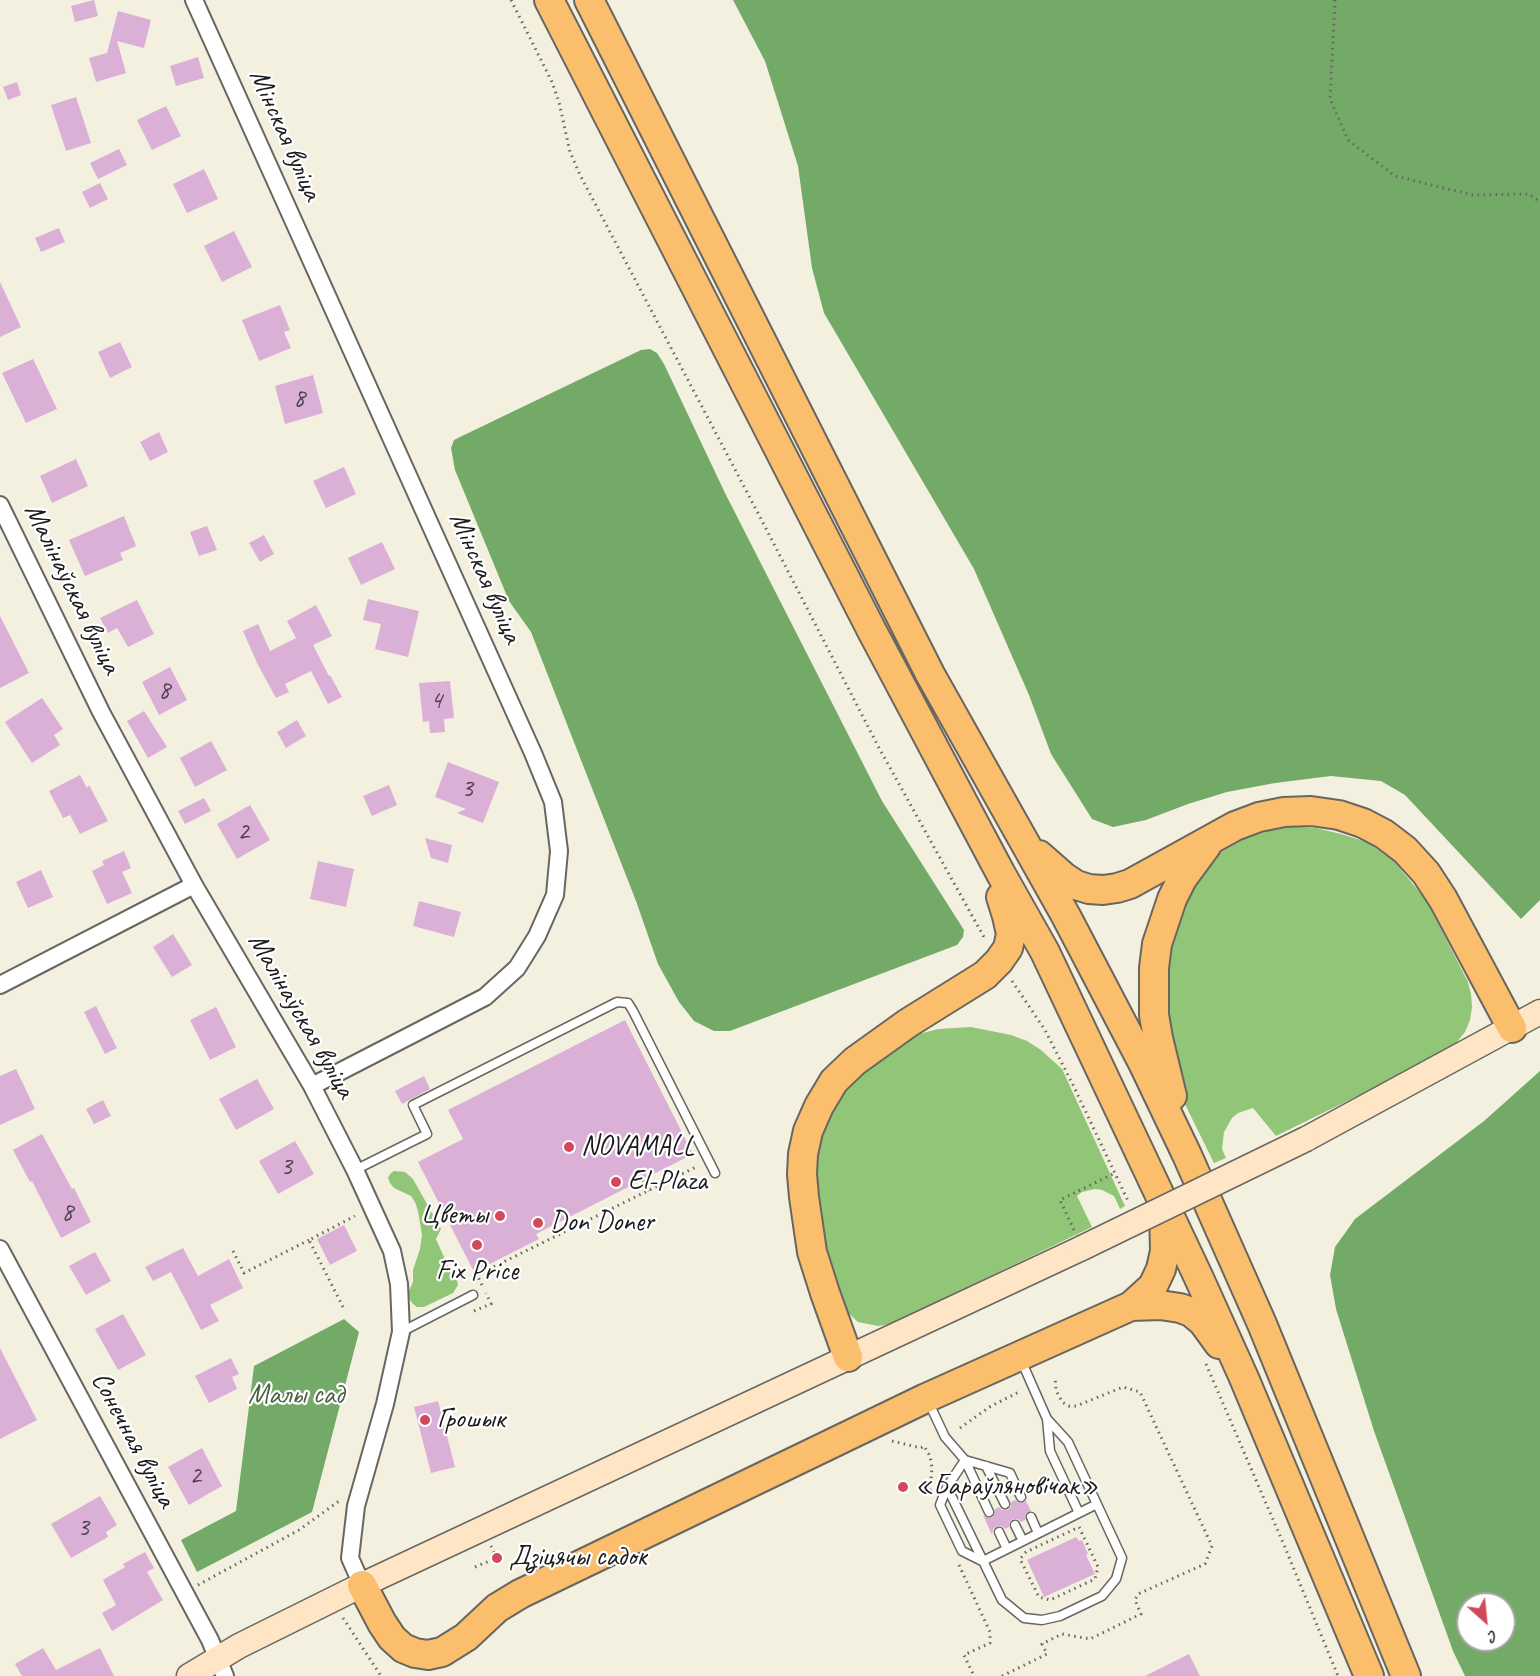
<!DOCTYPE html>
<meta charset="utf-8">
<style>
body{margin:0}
#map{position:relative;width:1540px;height:1676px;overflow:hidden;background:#f4f0df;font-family:Caveat,sans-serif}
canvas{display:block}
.north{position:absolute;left:1456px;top:1592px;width:60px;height:60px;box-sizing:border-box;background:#fff;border:2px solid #a4a4a4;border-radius:50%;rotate:153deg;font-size:16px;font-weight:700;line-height:24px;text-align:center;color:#1c1c1c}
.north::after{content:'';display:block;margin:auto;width:21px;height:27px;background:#d1495b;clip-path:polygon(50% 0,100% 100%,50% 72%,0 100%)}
</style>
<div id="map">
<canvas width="1540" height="1676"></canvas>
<div class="north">С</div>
</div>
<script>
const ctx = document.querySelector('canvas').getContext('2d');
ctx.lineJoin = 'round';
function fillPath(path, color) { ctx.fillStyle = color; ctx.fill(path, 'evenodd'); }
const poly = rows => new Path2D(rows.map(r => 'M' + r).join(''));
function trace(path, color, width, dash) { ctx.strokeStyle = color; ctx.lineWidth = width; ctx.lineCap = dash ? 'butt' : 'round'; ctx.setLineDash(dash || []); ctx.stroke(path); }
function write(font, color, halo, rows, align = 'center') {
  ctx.font = font + ' Caveat,sans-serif'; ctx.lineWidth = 4.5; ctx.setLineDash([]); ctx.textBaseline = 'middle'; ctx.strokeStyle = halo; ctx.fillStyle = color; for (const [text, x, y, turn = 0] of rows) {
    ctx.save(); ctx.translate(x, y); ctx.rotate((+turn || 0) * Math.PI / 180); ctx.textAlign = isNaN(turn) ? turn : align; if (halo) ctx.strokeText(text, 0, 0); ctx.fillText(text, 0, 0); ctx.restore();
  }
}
fillPath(poly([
 [1282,826,1316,828,1341,834,1367,842,1393,860,1426,900,1468,982,1471,994,1472,1007,1470,1020,1465,1032,1457,1042,1448,1051,1437,1057,1276,1136,1253,1108,1238,1113,1232,1118,1224,1132,1222,1149,1226,1158,1214,1163,1174,1082,1166,1037,1168,956,1176,921,1197,877,1218,854,1244,839],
 [971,1027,1011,1035,1027,1041,1041,1050,1062,1069,1125,1206,1120,1209,1114,1196,1102,1190,1095,1189,1082,1192,1077,1196,1092,1227,891,1324,878,1326,858,1322,844,1309,825,1250,814,1175,819,1140,831,1110,854,1074,908,1037,938,1029],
 [394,1171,405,1172,413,1179,441,1229,436,1239,451,1273,457,1280,458,1285,453,1293,424,1307,417,1307,413,1304,410,1300,408,1293,413,1282,413,1270,420,1249,422,1235,418,1211,415,1202,411,1196,394,1188,390,1183,388,1178,390,1174]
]), '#91c577');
fillPath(poly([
 [733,0,1540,0,1540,900,1521,919,1405,795,1381,781,1331,776,1275,783,1227,792,1188,804,1146,820,1113,827,1092,819,1051,754,1029,695,974,569,824,313,812,268,798,166,765,61],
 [650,349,657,353,664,364,725,493,882,801,964,930,963,937,957,945,730,1031,714,1031,694,1021,679,1002,658,964,636,901,531,632,509,601,455,470,451,448,454,440,462,436,641,350],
 [1540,1071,1540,1676,1465,1676,1453,1651,1374,1431,1336,1309,1330,1275,1335,1247,1355,1219,1484,1121],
 [1468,1604,1504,1604,1504,1640,1468,1640],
 [344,1319,359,1332,312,1512,197,1572,181,1540,236,1511,254,1366]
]), '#74aa68');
fillPath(poly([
 [94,0,98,16,75,22,71,6],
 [118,11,151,20,144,48,117,41,126,73,96,82,89,58,107,53],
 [198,57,204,78,176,86,170,66],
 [17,82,21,95,8,100,3,87],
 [76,97,91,143,66,151,51,105],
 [166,106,181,136,152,150,137,120],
 [119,149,127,165,98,179,90,163],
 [204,169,218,199,187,213,173,184],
 [100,183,108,199,90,208,82,192],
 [59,228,65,242,41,252,35,238],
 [234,231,252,267,222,282,204,246],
 [0,282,21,327,0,337],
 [280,305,290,330,284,332,291,348,259,361,242,320],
 [120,342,132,367,110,378,98,352],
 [33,359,57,409,26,423,2,373],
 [313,375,323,413,285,424,275,386],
 [159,432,168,452,150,461,140,442],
 [76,459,88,486,52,503,40,476],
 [344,467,356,494,326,508,313,481],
 [124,516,136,546,120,553,123,560,85,576,69,540],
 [207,526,217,550,199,556,190,532],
 [264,535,274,554,260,562,249,543],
 [382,542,395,569,361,585,348,558],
 [368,599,419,611,408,657,375,649,381,624,363,620],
 [137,600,154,634,128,647,117,628,108,633,100,618],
 [316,605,332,636,313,645,329,676,330,675,342,697,328,704,311,671,285,684,289,692,276,698,257,663,243,631,258,624,270,651,296,638,287,621],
 [0,616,29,673,0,688],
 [170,667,187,700,159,715,142,682],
 [450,681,454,718,444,719,445,732,430,733,429,721,423,722,419,683],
 [42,698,63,729,54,735,60,745,32,763,5,722],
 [144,711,167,747,148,758,127,721],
 [297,720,306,736,286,748,277,732],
 [211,741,227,770,195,787,180,758],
 [448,762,499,782,483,823,457,813,466,809,435,797],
 [80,775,87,788,89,785,108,821,80,834,70,815,63,818,49,791],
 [389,785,397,805,372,816,363,796],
 [204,798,211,811,185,824,178,811],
 [250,805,270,840,237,859,217,824],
 [425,838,452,845,448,863,431,858],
 [124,851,131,868,122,872,132,893,107,904,92,871,104,865,102,861],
 [318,861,354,869,346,907,310,899],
 [41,870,53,897,28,908,16,882],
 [419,901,461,912,454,937,413,926],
 [173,934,192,965,172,977,153,947],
 [96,1006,117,1048,105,1054,84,1012],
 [216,1007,236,1047,210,1060,190,1020],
 [625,1020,693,1154,536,1234,539,1239,474,1272,418,1162,463,1139,448,1110],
 [16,1069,35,1109,0,1125,0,1076],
 [424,1076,430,1089,402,1104,395,1091],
 [257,1079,274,1109,236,1130,219,1099],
 [103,1100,111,1116,94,1124,86,1109],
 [42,1134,72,1189,74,1188,91,1222,61,1238,32,1181,30,1182,13,1150],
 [295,1141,314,1174,278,1194,259,1161],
 [344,1225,357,1251,330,1265,317,1239],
 [183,1248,198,1276,229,1259,243,1288,210,1305,219,1321,201,1330,171,1272,153,1281,145,1267],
 [95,1252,111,1281,86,1295,69,1266],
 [123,1314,146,1355,118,1370,95,1329],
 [0,1348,37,1420,0,1439],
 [231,1358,239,1374,232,1377,237,1389,209,1403,195,1376],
 [438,1401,455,1467,431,1473,414,1407],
 [202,1448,222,1486,189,1505,168,1467],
 [100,1496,117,1525,106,1532,108,1537,71,1558,51,1524],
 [1015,1500,1021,1503,1026,1501,1031,1511,1026,1514,1025,1520,1021,1522,1018,1519,1013,1519,1009,1522,1009,1527,1005,1529,1002,1526,997,1526,993,1529,992,1535,983,1515,986,1517,991,1518,994,1515,995,1509,999,1507,1002,1510,1007,1510,1011,1507,1011,1502],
 [1076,1537,1079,1541,1082,1540,1088,1554,1086,1555,1095,1574,1044,1597,1027,1560],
 [145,1552,154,1568,147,1572,163,1600,112,1631,102,1613,116,1605,103,1580,125,1567,123,1564],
 [43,1648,56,1670,100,1648,114,1676,22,1676,15,1664],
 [1189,1654,1200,1676,1145,1676]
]), '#dbb0d7');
const service = poly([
 [355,1170,427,1134,413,1105,617,1002,628,1003,633,1011,715,1173],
 [401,1332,473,1295],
 [928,1401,945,1437,965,1460,989,1512],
 [1047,1419,1050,1451,1079,1513],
 [986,1466,1005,1504],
 [947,1487,1002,1600,1024,1618,1042,1620,1060,1616,1102,1596,1116,1579,1122,1558,1068,1442,1047,1419,1021,1360],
 [1031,1517,1038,1533],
 [1015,1525,1023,1541],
 [999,1532,1007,1549],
 [982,1561,962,1551,940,1505,947,1487,965,1460,1010,1473,1021,1497],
 [983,1561,1097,1504]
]);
const minor = poly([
 [194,0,533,753,553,802,559,851,555,895,537,936,517,968,485,997,312,1086],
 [0,505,101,712,194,885,312,1086,355,1170,392,1251,399,1284,401,1332,385,1404,356,1506,350,1558,362,1585],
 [0,985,194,885],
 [0,1249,210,1640,225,1676]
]);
const secondary = poly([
 [1306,1139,1540,1012],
 [189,1676,239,1646,362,1585,1082,1248]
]);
const trunk = poly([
 [549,0,872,631,1001,874,1045,952,1198,1276,1244,1378,1369,1676],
 [589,0,930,674,1066,916,1143,1063,1187,1155,1262,1324,1406,1676],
 [1039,855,1064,877,1076,885,1089,889,1103,890,1117,888,1130,884,1235,826,1259,817,1284,812,1311,811,1339,815,1363,823,1384,834,1405,850,1426,873,1443,899,1512,1028],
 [1172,1096,1158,1038,1154,1015,1154,968,1157,944,1172,899,1182,879,1207,845],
 [1131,1306,1160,1305,1180,1308,1191,1312,1203,1322,1219,1344],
 [848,1357,825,1293,812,1252,804,1197,802,1174,803,1154,808,1131,819,1106,834,1081,855,1061,908,1023,985,975,999,961,1008,948,1011,934,1007,916,1001,897],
 [362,1585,382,1623,392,1638,403,1648,415,1653,428,1655,442,1652,466,1637,497,1608,520,1594,926,1398,1131,1306,1153,1286,1161,1269,1165,1251,1164,1211]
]);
trace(service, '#686660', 11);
trace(minor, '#686660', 20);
trace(secondary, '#686660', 27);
trace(trunk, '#686660', 32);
trace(poly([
 [511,0,552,82,559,102,570,152,580,175,759,515,878,746,985,939],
 [1335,0,1330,99,1348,140,1395,176,1473,195,1529,194,1540,202],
 [1012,981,1045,1030,1074,1087,1129,1203],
 [643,1180,649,1191],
 [1074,1230,1060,1200,1115,1173],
 [233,1251,244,1273,309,1240],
 [482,1285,477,1275,696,1167],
 [343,1307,309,1240,355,1216],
 [474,1311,491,1304,486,1293],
 [1206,1364,1284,1545,1338,1676],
 [960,1428,991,1406,1021,1391],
 [892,1441,921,1448,924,1446,930,1456,932,1468,930,1490],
 [1079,1527,1098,1567,1095,1579,1050,1600,1039,1597,1020,1559,1026,1552,1079,1527],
 [959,1565,990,1632,990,1643,964,1655,974,1676],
 [475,1567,497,1558,491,1546],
 [198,1585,299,1530,339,1501],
 [343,1618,381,1676],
 [1002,1676,1047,1654,1042,1644,1062,1634,1090,1639,1141,1614,1135,1600,1138,1594,1205,1564,1212,1546,1140,1392,1123,1387,1076,1406,1069,1406,1062,1402,1056,1390,1055,1378]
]), '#686660', 3, [1.5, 4.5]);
trace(service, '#fff', 8);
trace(minor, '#fff', 16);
trace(secondary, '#fde5c5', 24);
trace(trunk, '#fabe6d', 28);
const secondaryBridge = poly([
 [1082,1248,1306,1139]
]);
trace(secondaryBridge, '#686660', 27, []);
trace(secondaryBridge, '#fde5c5', 24);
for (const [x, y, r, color] of [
 [569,1147,6,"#d1495b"],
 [616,1182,6,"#d1495b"],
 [500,1216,6,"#d1495b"],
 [538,1223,6,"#d1495b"],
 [477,1245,6,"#d1495b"],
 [425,1420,6,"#d1495b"],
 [903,1487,6,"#d1495b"],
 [497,1558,6,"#d1495b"]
]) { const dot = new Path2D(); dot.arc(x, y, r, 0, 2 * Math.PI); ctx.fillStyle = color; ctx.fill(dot); trace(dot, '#fff', 2); }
write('26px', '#4c414b', null, [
 ["8",299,399],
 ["8",164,691],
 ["4",436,701],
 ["3",467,789],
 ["2",243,832],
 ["3",286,1167],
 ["8",67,1213],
 ["2",195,1476],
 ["3",83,1528]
]);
write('28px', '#1c1c1c', '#fff', [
 ["Мінская вуліца",285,135,66],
 ["Мінская вуліца",485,578,66],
 ["Малінаўская вуліца",72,589,64],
 ["Малінаўская вуліца",301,1016,60],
 ["Сонечная вуліца",133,1440,62]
]);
write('28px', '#1c1c1c', '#fff', [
 ["NOVAMALL",581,1147],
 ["El-Plaza",628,1182],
 ["Цветы",488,1216,"right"],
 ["Don Doner",550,1223],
 ["Fix Price",477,1272,"center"],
 ["Грошык",437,1420],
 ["«Бараўляновічак»",915,1487],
 ["Дзіцячы садок",509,1558]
], 'left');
write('28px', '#4b6040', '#fff', [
 ["Малы сад",296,1396]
]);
</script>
